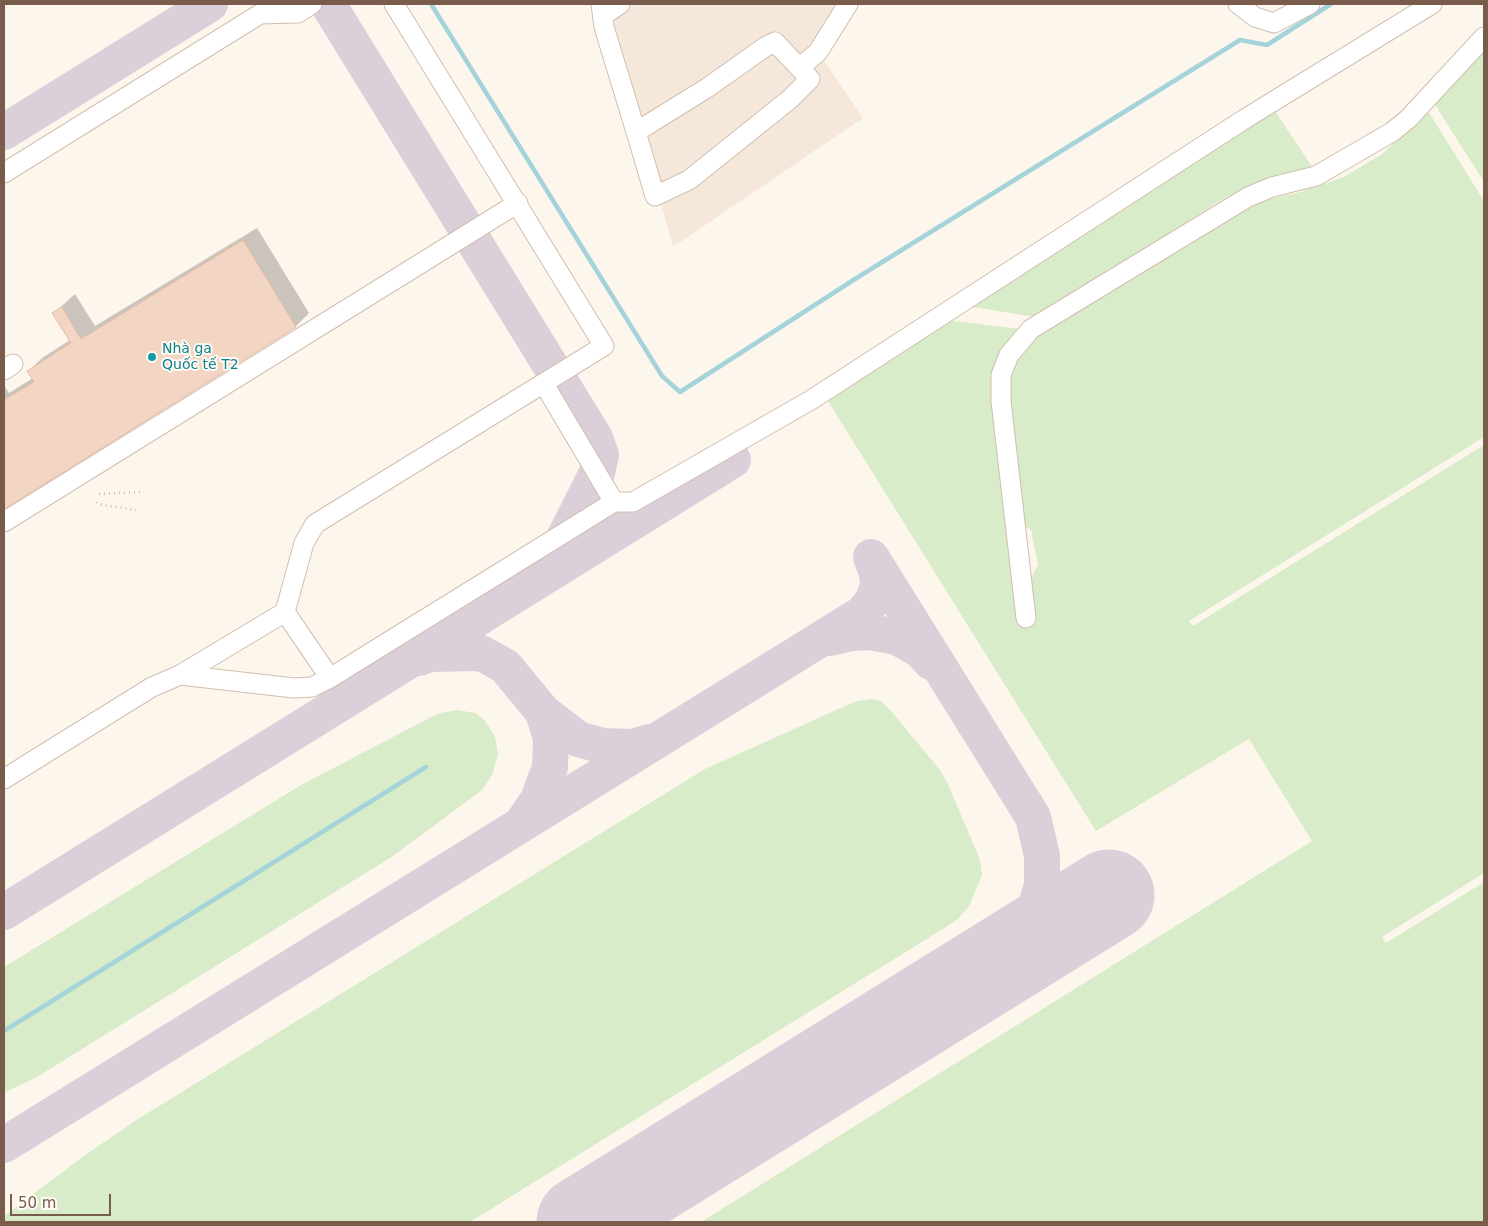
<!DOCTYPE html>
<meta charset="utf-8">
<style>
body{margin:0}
#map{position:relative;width:1488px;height:1226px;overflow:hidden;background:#fdf6ec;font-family:"DejaVu Sans",sans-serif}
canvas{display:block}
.frame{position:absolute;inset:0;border:5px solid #7a5c4d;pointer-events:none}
.scale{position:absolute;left:10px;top:1194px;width:101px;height:22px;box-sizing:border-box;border:2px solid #7a5c4d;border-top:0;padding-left:6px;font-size:15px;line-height:18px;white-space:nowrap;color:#7a5c4d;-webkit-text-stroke:4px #fffaf3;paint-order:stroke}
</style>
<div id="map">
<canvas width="1488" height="1226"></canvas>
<div class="frame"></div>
<div class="scale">50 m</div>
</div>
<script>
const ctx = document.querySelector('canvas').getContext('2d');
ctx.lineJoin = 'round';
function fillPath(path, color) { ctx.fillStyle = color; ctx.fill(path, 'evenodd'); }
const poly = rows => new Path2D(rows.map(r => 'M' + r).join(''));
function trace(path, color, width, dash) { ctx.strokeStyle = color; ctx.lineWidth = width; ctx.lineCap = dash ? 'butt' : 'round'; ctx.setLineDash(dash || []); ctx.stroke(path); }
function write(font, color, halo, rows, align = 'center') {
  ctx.font = font + ' "DejaVu Sans",sans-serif'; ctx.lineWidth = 4; ctx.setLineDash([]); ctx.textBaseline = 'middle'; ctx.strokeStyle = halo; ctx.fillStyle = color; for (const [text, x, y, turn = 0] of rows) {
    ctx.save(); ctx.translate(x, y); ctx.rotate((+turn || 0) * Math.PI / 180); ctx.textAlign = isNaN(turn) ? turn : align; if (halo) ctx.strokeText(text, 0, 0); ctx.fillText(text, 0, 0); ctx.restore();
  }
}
fillPath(poly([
 [606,4,849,4,818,52,863,118,673,247]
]), '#f5e8da');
fillPath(poly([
 [1484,49,1484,182,1434,103],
 [1275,111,1313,168,1261,182,1221,200,1036,317,966,306],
 [1428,111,1484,201,1484,437,1189,621,1193,626,1484,445,1484,873,1382,937,1386,943,1484,882,1484,1222,701,1222,1312,841,1249,739,1096,831,826,398,946,320,1021,329,995,385,1020,626,1032,625,1029,583,1038,564,1031,530,1021,524,1008,376,1016,354,1033,335,1247,204,1300,192,1344,177,1382,154],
 [871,699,881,701,891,711,940,770,948,784,980,860,982,875,969,906,959,918,946,927,470,1222,4,1222,4,1216,88,1153,138,1119,705,769,854,702],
 [456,710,476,713,485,721,495,736,498,754,492,775,482,790,393,856,37,1077,4,1093,4,967,301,785,437,714]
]), '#d8ecc9');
fillPath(poly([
 [257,228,309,313,296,326,4,508,4,385,9,393,33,378,29,371,42,358,70,340,54,313,75,294,95,326]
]), '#0003');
trace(poly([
 [431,4,662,376,680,392,855,279,1240,40,1267,45,1331,4],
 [4,1031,426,767]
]), '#a5d3da', 4.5);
trace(poly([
 [328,4,595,438,601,455,597,473,555,556],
 [4,132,210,4],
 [873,560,1033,817,1042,856,1042,885,1033,915,1021,939,999,964],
 [830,638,852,633,870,632,897,637,920,650,931,662],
 [419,658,429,654,481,653,505,666,543,712,578,739,603,746,632,747,649,742],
 [523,822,538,800,550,767,551,739,543,712],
 [4,912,733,460],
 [4,1145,863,613,873,600,878,586,877,573,871,557]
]), '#dbcfda', 36);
trace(poly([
 [582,1222,1109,895]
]), '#dbcfda', 91);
const building = poly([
 [243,240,296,327,4,509,4,400,34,382,27,371,71,343,52,313,62,307,81,339,243,240]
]);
fillPath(building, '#f3d5c3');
trace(building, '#e6bba3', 1);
const minor = poly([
 [601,4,604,27,636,132,655,196,689,180,790,99,810,79,775,42,765,47,707,88,636,132],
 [1238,4,1255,17,1274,23,1310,4],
 [604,15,620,4],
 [800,67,818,52,848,4],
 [4,173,260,14,298,13,312,4],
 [4,370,13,364],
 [544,384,614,502],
 [4,522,518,203],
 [285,612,330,678,614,502,633,502,811,400,1243,120,1432,4],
 [1026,618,1001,401,1001,375,1009,355,1031,329,1248,197,1272,187,1316,176,1392,132,1408,119,1484,37],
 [180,675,294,688,312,687,330,678],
 [4,779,152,687,180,675,285,612,304,543,315,524,604,346,394,4]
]);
trace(minor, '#d1beb0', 21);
trace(poly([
 [99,494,141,492],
 [97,502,98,504,136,510],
 [4,577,5,578]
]), '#d9b8a5', 2.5, [1, 4]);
trace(minor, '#fff', 19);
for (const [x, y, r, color] of [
 [152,357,5,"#0f9aa8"]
]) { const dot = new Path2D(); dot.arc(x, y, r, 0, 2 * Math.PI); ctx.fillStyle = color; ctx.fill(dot); trace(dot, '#fffaf3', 2); }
write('14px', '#0d838f', '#fffaf3', [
 ["Nhà ga",162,349],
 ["Quốc tế T2",162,365]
], 'left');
</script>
